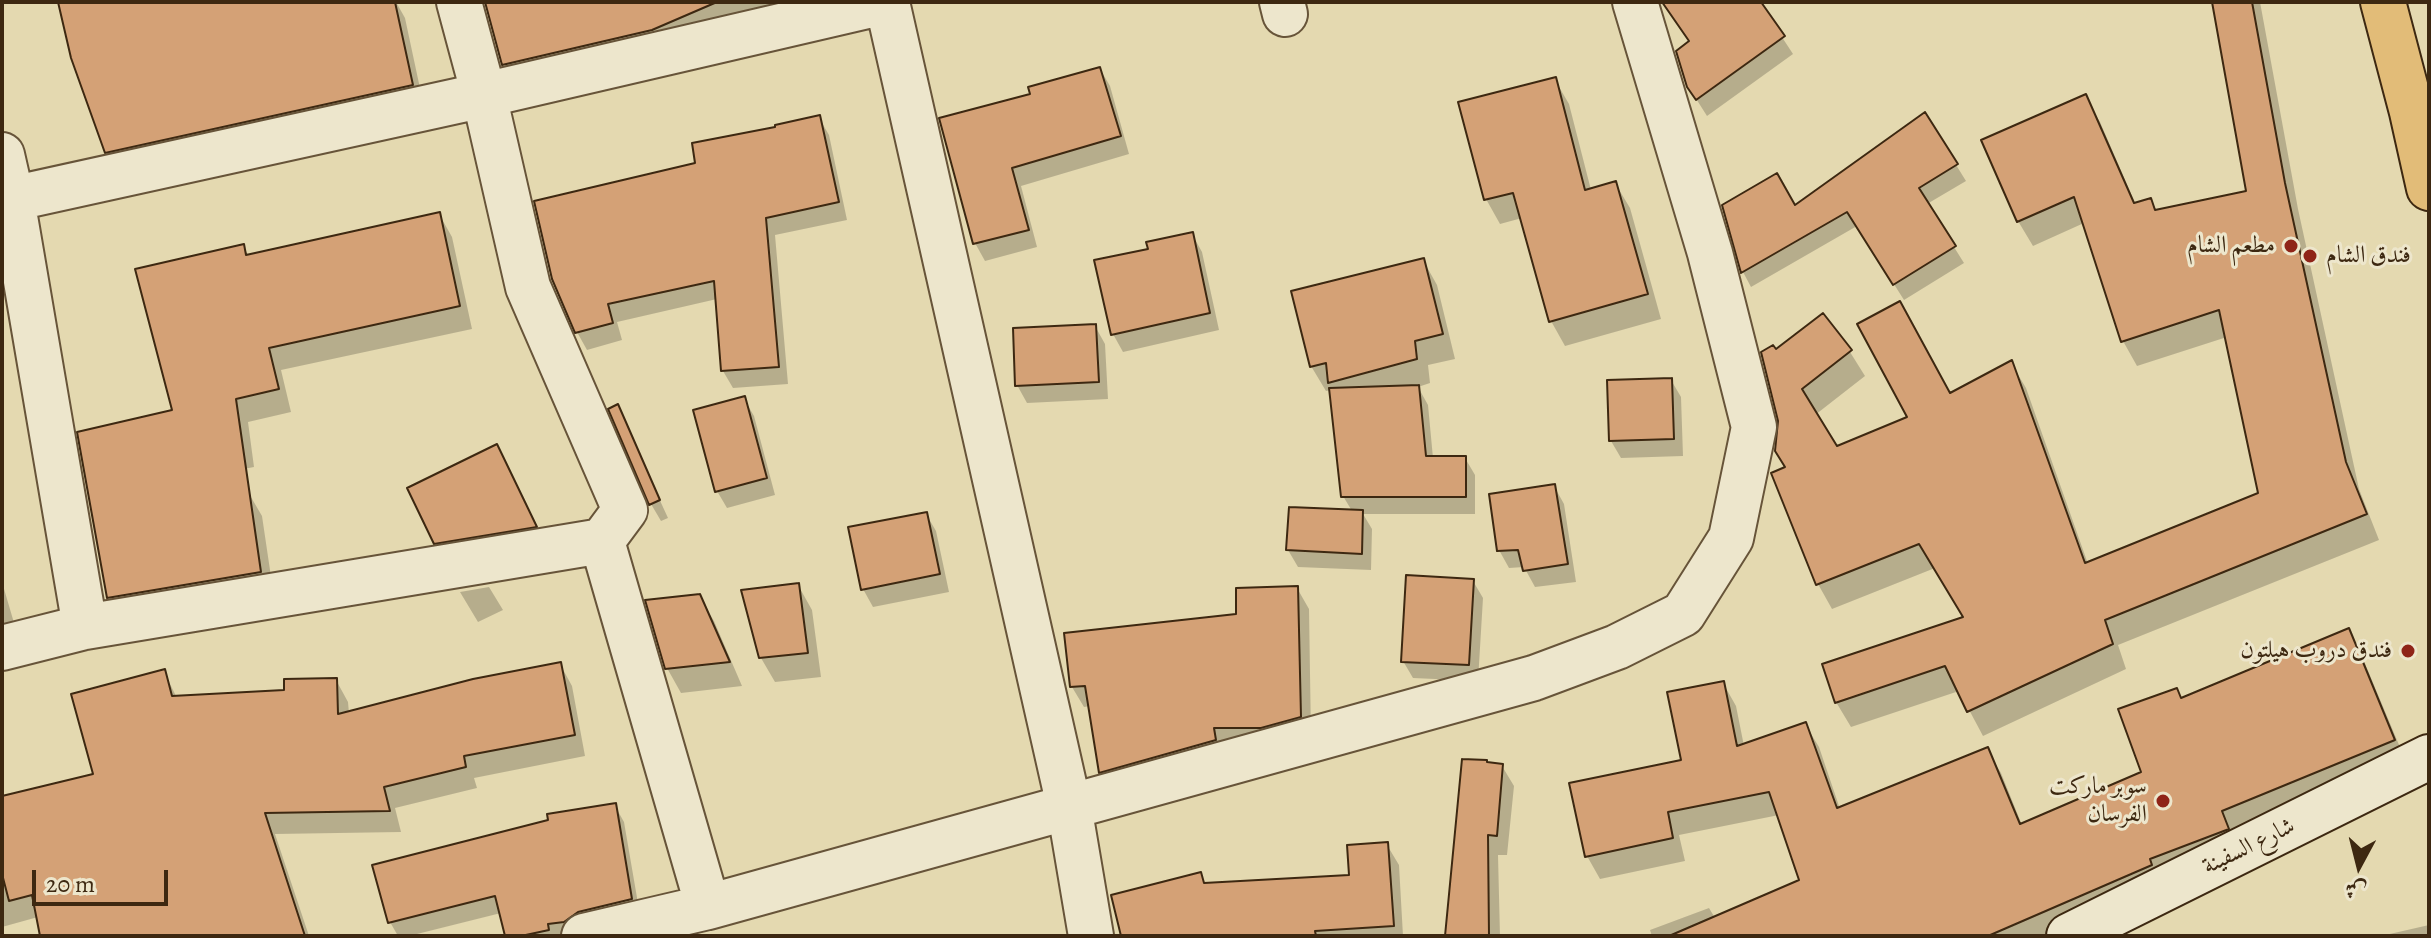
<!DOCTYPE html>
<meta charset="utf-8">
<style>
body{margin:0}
#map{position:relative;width:2431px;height:938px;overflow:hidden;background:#e4d9b0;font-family:Alegreya,Amiri,serif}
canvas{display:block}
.frame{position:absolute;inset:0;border:4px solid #3d2811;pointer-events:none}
.north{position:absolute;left:2319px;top:826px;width:80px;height:80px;-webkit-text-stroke:6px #ede6cc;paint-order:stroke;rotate:187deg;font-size:22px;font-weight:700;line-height:32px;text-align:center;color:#3d2811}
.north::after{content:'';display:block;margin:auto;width:28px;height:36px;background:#3d2811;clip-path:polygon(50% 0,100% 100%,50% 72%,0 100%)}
.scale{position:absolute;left:32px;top:870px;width:136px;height:36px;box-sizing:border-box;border:4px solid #3d2811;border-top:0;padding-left:10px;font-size:24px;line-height:28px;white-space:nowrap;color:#3d2811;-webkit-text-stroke:6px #ede6cc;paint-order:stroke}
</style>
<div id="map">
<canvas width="2431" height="938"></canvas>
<div class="frame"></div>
<div class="north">ش</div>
<div class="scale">20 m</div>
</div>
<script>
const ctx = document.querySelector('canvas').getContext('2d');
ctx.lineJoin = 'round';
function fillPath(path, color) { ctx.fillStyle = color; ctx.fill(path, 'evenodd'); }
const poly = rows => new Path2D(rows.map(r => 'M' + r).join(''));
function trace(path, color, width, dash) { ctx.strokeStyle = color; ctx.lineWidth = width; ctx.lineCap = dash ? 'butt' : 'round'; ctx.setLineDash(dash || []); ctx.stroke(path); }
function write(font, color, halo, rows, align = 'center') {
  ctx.font = font + ' Alegreya,Amiri,serif'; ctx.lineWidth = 6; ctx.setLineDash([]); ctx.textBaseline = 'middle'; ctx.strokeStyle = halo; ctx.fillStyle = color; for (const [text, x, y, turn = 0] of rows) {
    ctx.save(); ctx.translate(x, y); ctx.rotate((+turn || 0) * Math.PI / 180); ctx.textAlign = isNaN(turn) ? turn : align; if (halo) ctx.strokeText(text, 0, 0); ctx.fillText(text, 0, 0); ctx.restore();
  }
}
fillPath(poly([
 [60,2,396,2,405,18,424,107,119,174,106,152],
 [487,2,795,2,518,89,504,64],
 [1664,2,1759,2,1793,54,1707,116,1688,86,1690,43],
 [2214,2,2260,2,2298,209,2359,489,2379,540,2118,645,2126,669,1983,736,1959,691,1851,727,1836,702,1965,618,1935,568,1832,609,1818,584,1773,474,1787,469,1780,421,1775,352,1823,316,1850,352,1865,376,1815,415,1837,449,1910,418,2011,363,2026,388,2088,564,2261,494,2227,337,2137,366,2123,341,2084,223,2033,246,2018,221,2085,97,2100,122,2136,205,2150,200,2157,211,2249,192],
 [1100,69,1110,86,1129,154,1021,186,1037,247,985,261,975,243,1033,95],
 [1555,80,1569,104,1591,190,1615,183,1630,208,1661,319,1565,346,1551,321,1522,218,1500,224,1486,199],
 [1925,115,1966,181,1927,204,1964,263,1904,300,1857,226,1751,287,1743,272,1794,207],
 [819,118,829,135,847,220,775,235,788,384,733,388,723,371,717,299,617,322,622,340,587,350,577,332,698,164],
 [439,214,452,237,472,329,281,370,291,412,248,422,254,467,100,497,174,411,243,246,249,256],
 [1192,234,1202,252,1219,330,1123,352,1113,334,1150,250],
 [1423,260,1437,285,1455,359,1428,365,1430,383,1418,387,1428,405,1433,458,1465,458,1475,475,1475,514,1363,514,1372,529,1371,570,1298,567,1288,550,1352,511,1343,496,1331,390,1326,391,1311,366],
 [1095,326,1105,344,1108,399,1027,403,1017,385],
 [1671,380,1681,397,1683,456,1621,458,1611,441],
 [744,399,754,416,775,495,727,508,717,491],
 [617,407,668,518,661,521,651,504],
 [510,472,549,551,451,568,436,543],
 [1554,486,1564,504,1576,582,1535,587,1524,567,1509,568,1499,550],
 [248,492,262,516,274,597,123,622,109,597],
 [926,514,936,531,949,592,873,607,863,589],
 [1473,581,1483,598,1478,681,1413,678,1403,661],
 [2,582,17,633,2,638],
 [798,585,812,610,821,677,775,682,761,658],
 [489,587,503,610,478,622,460,592],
 [1297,588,1309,609,1311,737,1113,792,1101,772,1090,706,1084,707,1072,687],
 [699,596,714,621,742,686,681,693,667,668],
 [2348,631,2361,654,2407,764,2054,936,1652,936,1650,930,1709,908,1715,918,1802,881,1779,815,1679,835,1685,861,1600,879,1587,856,1683,761,1723,683,1736,706,1744,746,1805,724,1819,747,1840,809,1987,750,2001,773,2022,825,2144,773,2181,699],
 [560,664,572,686,585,756,474,778,477,788,395,808,401,832,275,834,309,936,48,936,38,917,2,927,2,798,95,775,164,672,177,698,286,692,336,680,348,702,349,713],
 [1487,765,1502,766,1514,786,1507,855,1498,855,1500,936,1447,936],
 [615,806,624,822,640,915,576,936,507,936,501,913,409,936,398,936,390,922],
 [1387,845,1399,865,1403,936,1123,936,1200,874,1206,885,1351,876],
 [2429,925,2429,936,2381,936]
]), '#0003');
const building = poly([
 [58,2,395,2,413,85,105,153,71,58,58,2],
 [485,2,717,2,652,30,502,65,485,2],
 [1662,2,1761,2,1785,36,1696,100,1687,87,1676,51,1689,41,1662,2],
 [2212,2,2252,2,2285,183,2346,462,2367,514,2105,620,2113,644,1967,712,1945,666,1835,703,1822,664,1963,617,1919,544,1816,585,1771,473,1785,467,1775,451,1778,421,1761,352,1773,345,1776,349,1823,313,1852,350,1802,389,1837,446,1907,417,1857,324,1900,301,1950,393,2012,360,2085,563,2258,493,2219,310,2121,342,2074,197,2017,222,1981,140,2086,94,2134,203,2151,198,2155,210,2246,191,2212,2],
 [1100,67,1121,136,1012,168,1029,230,973,244,939,118,1030,94,1028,87,1100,67],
 [1556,77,1585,190,1616,181,1648,294,1549,322,1513,193,1484,200,1458,102,1556,77],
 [1925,112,1958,164,1919,188,1956,246,1893,285,1847,212,1741,273,1722,205,1777,173,1795,205,1925,112],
 [820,115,839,202,766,218,779,367,721,371,714,281,608,304,613,323,575,333,552,279,534,201,695,163,692,143,775,127,775,125,820,115],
 [440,212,460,306,269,348,279,389,236,399,261,572,107,598,77,432,172,410,135,269,244,244,246,255,440,212],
 [1193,232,1210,313,1111,335,1094,260,1148,249,1146,242,1193,232],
 [1424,258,1443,334,1415,341,1417,359,1328,383,1326,363,1310,367,1291,291,1424,258],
 [1096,324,1099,382,1015,386,1013,328,1096,324],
 [1672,378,1674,439,1609,441,1607,380,1672,378],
 [1419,385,1426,456,1466,456,1466,497,1341,497,1329,388,1419,385],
 [745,396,767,478,715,492,693,410,745,396],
 [618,404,660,500,649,505,608,409,618,404],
 [497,444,537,527,434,544,407,488,497,444],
 [1555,484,1568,564,1523,571,1518,550,1497,551,1489,494,1555,484],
 [1289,507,1363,510,1362,554,1286,550,1289,507],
 [927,512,940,574,861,590,848,527,927,512],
 [1406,575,1474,579,1469,665,1401,662,1406,575],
 [799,583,808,653,759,658,741,590,799,583],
 [1298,586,1301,717,1261,728,1214,728,1216,740,1099,773,1085,686,1070,687,1064,633,1236,614,1236,588,1298,586],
 [700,594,730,662,665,669,645,600,700,594],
 [2349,628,2395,740,2222,811,2229,829,2150,859,2152,865,1988,936,1669,936,1799,880,1769,792,1668,812,1673,838,1585,857,1569,783,1681,760,1667,692,1724,681,1737,746,1806,722,1837,808,1988,747,2020,824,2141,772,2118,709,2177,688,2181,698,2349,628],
 [561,662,575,735,464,756,466,767,384,787,390,811,265,813,305,936,40,936,32,895,9,901,2,874,2,796,93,774,71,694,165,669,172,696,284,690,284,679,337,678,338,714,473,679,561,662],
 [1462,759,1487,760,1487,762,1503,764,1497,836,1488,835,1489,936,1445,936,1462,759],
 [616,803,632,899,578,912,564,922,548,924,549,930,521,936,505,936,495,896,388,923,372,865,548,820,547,814,616,803],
 [1388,842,1394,926,1315,931,1316,936,1121,936,1111,895,1201,872,1204,883,1349,875,1347,845,1388,842]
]);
fillPath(building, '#d4a176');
trace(building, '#3d2811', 2);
const street = poly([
 [459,2,484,95,528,287,625,510,602,541],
 [887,2,1069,806,1091,936],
 [1282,2,1285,14],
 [2,155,12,199,85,627,2,648],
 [2,201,484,95,884,2],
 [85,627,602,541,708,907,1534,678,1617,647,1683,614,1731,538,1754,427,1710,253,1635,2],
 [584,936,708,907]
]);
const secondary = poly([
 [2069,936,2429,757]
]);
const highway = poly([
 [2383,2,2412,112,2429,188]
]);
trace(street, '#675439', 48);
trace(secondary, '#3d2811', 48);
trace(highway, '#3d2811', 48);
trace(street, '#ede6cc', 44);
trace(secondary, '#ede6cc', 44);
trace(highway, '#e2bc78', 44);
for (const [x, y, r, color] of [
 [2291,246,8,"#8f2418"],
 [2310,256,8,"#8f2418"],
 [2408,651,8,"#8f2418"],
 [2163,801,8,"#8f2418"]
]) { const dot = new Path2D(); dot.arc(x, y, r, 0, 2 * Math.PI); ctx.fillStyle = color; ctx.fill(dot); trace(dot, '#ede6cc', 3); }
write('24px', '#3d2811', '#ede6cc', [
 ["مطعم الشام",2275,246],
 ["فندق الشام",2326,256,"left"],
 ["فندق دروب هيلتون",2392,651],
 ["سوبر ماركت",2147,787],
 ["الفرسان",2147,815]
], 'right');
write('24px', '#3d2811', '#ede6cc', [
 ["شارع السفينة",2249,847,-26]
]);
</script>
